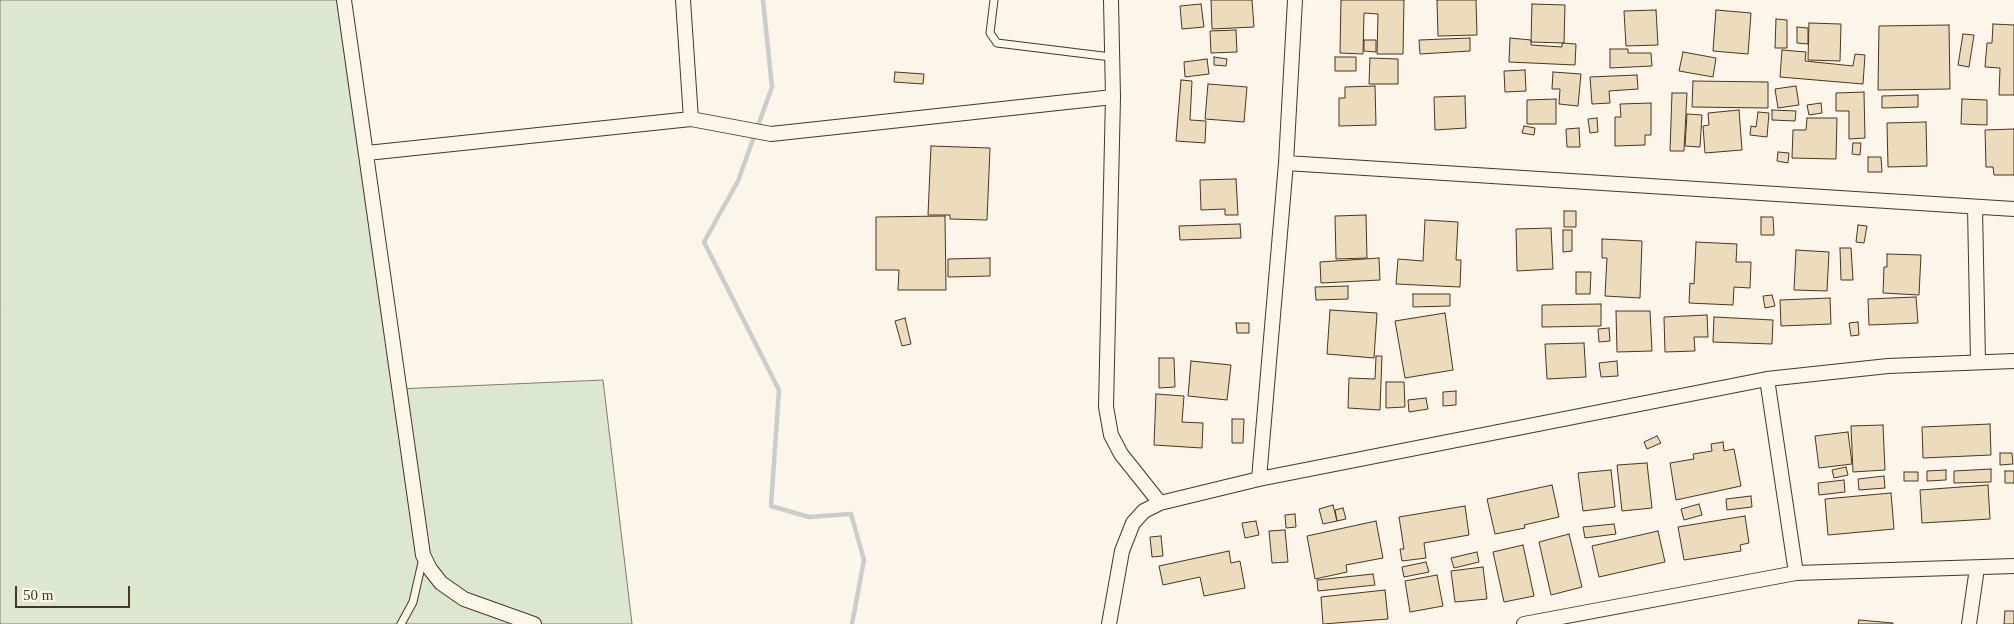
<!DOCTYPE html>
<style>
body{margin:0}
#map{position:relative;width:2014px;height:624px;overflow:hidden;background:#fbf6e9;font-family:"Times New Roman",serif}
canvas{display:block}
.scale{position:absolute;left:15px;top:586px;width:115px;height:22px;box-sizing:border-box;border:2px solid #4a3520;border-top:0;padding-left:6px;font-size:15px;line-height:18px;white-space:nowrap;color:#4a3520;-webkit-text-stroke:4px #fbf6e9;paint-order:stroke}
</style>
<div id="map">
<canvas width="2014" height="624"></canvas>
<div class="scale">50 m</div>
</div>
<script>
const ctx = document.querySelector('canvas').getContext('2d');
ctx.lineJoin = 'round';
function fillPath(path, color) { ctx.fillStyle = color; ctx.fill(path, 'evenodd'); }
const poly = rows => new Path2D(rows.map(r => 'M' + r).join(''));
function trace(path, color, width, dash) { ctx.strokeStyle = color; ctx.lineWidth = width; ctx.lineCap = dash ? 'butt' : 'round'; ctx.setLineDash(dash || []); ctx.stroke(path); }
const green = poly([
 [0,0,350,0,397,389,603,380,632,624,0,624,0,0]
]);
fillPath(green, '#dce7d0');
trace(green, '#887966', 1);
trace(poly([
 [763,0,772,87,738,181,704,242,779,390,771,506,809,517,851,514,864,560,852,624]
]), '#c9cecd', 4.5);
const building = poly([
 [1211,0,1252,0,1254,27,1212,29,1211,0],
 [1341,0,1404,0,1403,54,1377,54,1378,14,1364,13,1363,54,1340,53,1341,0],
 [1437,0,1476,0,1477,35,1438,36,1437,0],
 [1201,4,1204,27,1182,29,1180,6,1201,4],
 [1532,4,1565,5,1564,43,1531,42,1532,4],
 [1656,10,1658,45,1626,46,1624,11,1656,10],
 [1716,10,1751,13,1748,54,1713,51,1716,10],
 [1776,19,1787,20,1787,48,1775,48,1776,19],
 [1809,23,1841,24,1840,61,1808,60,1809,23],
 [1993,24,2014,25,2014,95,1999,95,2000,68,1985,67,1987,43,1992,43,1993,24],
 [1949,25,1950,89,1878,90,1879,26,1949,25],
 [1797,27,1808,28,1808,44,1797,43,1797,27],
 [1236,30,1237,52,1211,53,1210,31,1236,30],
 [1963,34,1974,35,1969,67,1958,65,1963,34],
 [1470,38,1470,51,1420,54,1419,40,1470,38],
 [1510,38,1531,40,1531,45,1562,47,1562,43,1576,44,1575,65,1509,62,1510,38],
 [1364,40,1376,40,1376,52,1364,51,1364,40],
 [1610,49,1628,49,1628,53,1651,53,1652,66,1610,68,1610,49],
 [1782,50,1806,52,1805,61,1853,66,1855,54,1865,55,1863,84,1780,77,1782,50],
 [1683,52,1716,58,1713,77,1679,71,1683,52],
 [1214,57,1227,59,1226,66,1214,65,1214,57],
 [1335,57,1356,57,1356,71,1335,71,1335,57],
 [1370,58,1398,59,1398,84,1369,84,1370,58],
 [1207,59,1209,74,1185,77,1184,62,1207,59],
 [1525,70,1526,91,1505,92,1504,71,1525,70],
 [895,72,924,74,923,84,894,82,895,72],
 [1553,72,1581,74,1578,106,1559,104,1560,89,1552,89,1553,72],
 [1637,75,1638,89,1609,91,1610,103,1592,104,1590,77,1637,75],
 [1181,80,1192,81,1190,120,1206,121,1205,143,1176,141,1181,80],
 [1693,81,1768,82,1768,108,1692,107,1693,81],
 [1208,84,1247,87,1244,122,1205,119,1208,84],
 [1375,86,1376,125,1339,126,1339,98,1345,98,1345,87,1375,86],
 [1796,86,1799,105,1778,108,1775,89,1796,86],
 [1864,92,1865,138,1849,139,1849,111,1836,111,1836,93,1864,92],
 [1672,93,1687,93,1684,151,1670,151,1672,93],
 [1918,95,1918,107,1882,108,1882,96,1918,95],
 [1465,96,1466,128,1435,130,1434,97,1465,96],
 [1556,99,1556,124,1527,124,1527,100,1556,99],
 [1962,99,1987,100,1987,125,1961,124,1962,99],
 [1651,103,1651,135,1645,135,1645,145,1615,146,1615,117,1621,117,1620,104,1651,103],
 [1821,103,1822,113,1809,115,1807,105,1821,103],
 [1739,110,1742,150,1705,153,1703,126,1709,125,1708,113,1739,110],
 [1772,110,1796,111,1795,121,1772,120,1772,110],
 [1758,112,1769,113,1767,137,1750,135,1751,126,1756,127,1758,112],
 [1687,114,1702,115,1700,147,1685,146,1687,114],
 [1597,118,1598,132,1590,133,1588,119,1597,118],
 [1807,118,1837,118,1836,159,1792,158,1793,130,1806,130,1807,118],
 [1926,122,1927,166,1888,167,1887,123,1926,122],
 [1524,126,1535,128,1534,135,1522,133,1524,126],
 [1579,128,1580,147,1567,147,1566,129,1579,128],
 [2014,129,2014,175,1994,175,1993,167,1986,167,1985,130,2014,129],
 [1853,143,1861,143,1860,155,1852,154,1853,143],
 [931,146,990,148,987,220,950,219,950,215,928,215,931,146],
 [1778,152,1789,153,1788,163,1777,161,1778,152],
 [1868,157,1881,157,1882,172,1868,172,1868,157],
 [1236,179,1238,215,1225,215,1225,209,1201,210,1200,180,1236,179],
 [1564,211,1576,211,1576,227,1564,227,1564,211],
 [1366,215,1367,258,1336,259,1335,216,1366,215],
 [945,216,946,290,898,290,899,270,876,270,876,217,945,216],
 [1761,217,1773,217,1774,235,1761,235,1761,217],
 [1425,220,1458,222,1456,260,1461,260,1460,287,1396,284,1398,259,1423,261,1425,220],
 [1240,224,1241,238,1180,240,1179,226,1240,224],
 [1858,225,1867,226,1864,243,1856,242,1858,225],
 [1551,228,1553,269,1517,271,1516,229,1551,228],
 [1563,230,1572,230,1572,251,1563,252,1563,230],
 [1602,239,1642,241,1640,298,1605,296,1607,258,1602,258,1602,239],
 [1696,242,1737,244,1736,262,1751,262,1750,288,1734,287,1733,305,1689,303,1690,283,1694,284,1696,242],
 [1840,248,1851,248,1853,280,1841,280,1840,248],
 [1796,250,1829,252,1827,291,1794,290,1796,250],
 [1887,254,1921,255,1919,295,1883,293,1884,267,1887,267,1887,254],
 [990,258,990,276,948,277,948,259,990,258],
 [1379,258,1380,280,1321,283,1320,262,1379,258],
 [1576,272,1591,272,1590,294,1576,294,1576,272],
 [1348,286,1348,299,1316,300,1315,287,1348,286],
 [1413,294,1450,294,1450,306,1413,307,1413,294],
 [1772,295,1775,306,1765,308,1763,296,1772,295],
 [1916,297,1918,323,1869,325,1868,299,1916,297],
 [1830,298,1831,324,1781,326,1780,300,1830,298],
 [1601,304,1601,326,1542,327,1542,305,1601,304],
 [1330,310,1377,313,1374,358,1327,354,1330,310],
 [1616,311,1650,311,1652,351,1617,352,1616,311],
 [1445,313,1453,370,1405,378,1395,321,1445,313],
 [1707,315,1708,337,1694,337,1695,351,1665,352,1664,317,1707,315],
 [1714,317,1773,320,1772,344,1713,342,1714,317],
 [905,318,911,344,902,346,895,321,905,318],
 [1858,322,1859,335,1851,336,1849,323,1858,322],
 [1236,323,1249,323,1249,333,1237,333,1236,323],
 [1609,328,1610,341,1599,342,1598,329,1609,328],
 [1584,343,1586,377,1547,379,1545,344,1584,343],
 [1376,356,1382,356,1380,410,1348,408,1349,378,1375,379,1376,356],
 [1159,358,1174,358,1175,387,1159,388,1159,358],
 [1191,361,1231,365,1227,400,1188,396,1191,361],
 [1617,361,1618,376,1601,377,1599,363,1617,361],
 [1386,382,1404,382,1405,407,1386,408,1386,382],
 [1456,391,1456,405,1443,406,1443,392,1456,391],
 [1156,394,1184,396,1182,422,1203,423,1202,448,1154,445,1156,394],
 [1426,398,1428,409,1409,412,1408,400,1426,398],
 [1232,419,1244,419,1243,443,1232,443,1232,419],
 [1990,424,1991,455,1923,458,1922,427,1990,424],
 [1883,425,1885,470,1853,472,1851,426,1883,425],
 [1848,432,1852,464,1819,468,1815,436,1848,432],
 [1657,436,1661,443,1647,449,1644,442,1657,436],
 [1723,442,1724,451,1734,449,1741,486,1676,500,1670,463,1694,459,1693,454,1712,451,1711,444,1723,442],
 [2000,453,2012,453,2013,464,2000,465,2000,453],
 [1647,463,1652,508,1622,511,1617,465,1647,463],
 [1846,467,1848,475,1834,478,1832,470,1846,467],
 [1991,469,1991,482,1954,483,1954,471,1991,469],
 [1611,470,1615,507,1583,511,1578,473,1611,470],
 [1946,470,1946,480,1927,481,1927,471,1946,470],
 [2005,471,2014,471,2014,483,2005,483,2005,471],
 [1904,472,1918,472,1918,481,1904,481,1904,472],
 [1884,476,1885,488,1859,490,1858,479,1884,476],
 [1844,480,1845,492,1819,495,1818,483,1844,480],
 [1552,485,1559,517,1524,525,1525,528,1495,534,1487,499,1552,485],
 [1988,485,1990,519,1922,523,1920,490,1988,485],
 [1891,493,1894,529,1828,535,1825,499,1891,493],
 [1751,496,1752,507,1727,510,1726,499,1751,496],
 [1699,504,1702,515,1684,520,1681,509,1699,504],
 [1333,505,1337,521,1323,524,1319,509,1333,505],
 [1465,506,1469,535,1424,543,1426,558,1402,561,1400,549,1404,549,1399,517,1465,506],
 [1343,508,1346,519,1337,521,1335,510,1343,508],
 [1295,514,1296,527,1286,528,1285,515,1295,514],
 [1745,516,1749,543,1740,545,1741,551,1684,560,1678,527,1745,516],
 [1256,521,1259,535,1245,538,1242,523,1256,521],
 [1376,521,1383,558,1346,565,1347,572,1315,579,1307,536,1376,521],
 [1614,524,1616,534,1585,538,1583,527,1614,524],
 [1285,530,1288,562,1272,563,1269,531,1285,530],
 [1658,531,1665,562,1599,577,1592,546,1658,531],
 [1569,534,1582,587,1551,595,1539,542,1569,534],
 [1161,536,1163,556,1152,557,1150,537,1161,536],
 [1523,545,1534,596,1504,602,1493,552,1523,545],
 [1229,551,1231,563,1240,561,1245,588,1204,596,1200,577,1163,585,1159,566,1229,551],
 [1477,552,1479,562,1454,568,1451,558,1477,552],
 [1426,562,1429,572,1404,577,1402,567,1426,562],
 [1483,567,1487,599,1455,602,1451,571,1483,567],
 [1373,574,1375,585,1318,591,1317,580,1373,574],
 [1437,575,1443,606,1410,612,1405,581,1437,575],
 [1385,590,1388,619,1323,624,1321,597,1385,590],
 [2005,611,2014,611,2014,624,2004,624,2005,611],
 [1859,620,1893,623,1893,624,1858,624,1859,620]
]);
fillPath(building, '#ecdcbc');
trace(building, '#4a3520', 1);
const service = poly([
 [994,0,990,33,997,43,1111,57],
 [401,624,413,602,423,558]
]);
const minor = poly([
 [344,0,423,555,430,569,441,583,464,599,534,624],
 [683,0,691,119,771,134,1113,97],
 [1111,0,1113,97,1106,407,1111,435,1121,454,1160,503],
 [367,153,691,119],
 [1286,163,2014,209],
 [1975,208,1978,361],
 [1767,379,1796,573],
 [1259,479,1286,163,1295,0],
 [1109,624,1122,551,1133,523,1144,511,1160,503,1259,479,1767,379,1888,366,2014,361],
 [1524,624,1796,573,2014,566],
 [1969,624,1977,568]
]);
trace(service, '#4a3520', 9);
trace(minor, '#4a3520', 16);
trace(service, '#fbf6e9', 7);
trace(minor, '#fbf6e9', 14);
</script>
